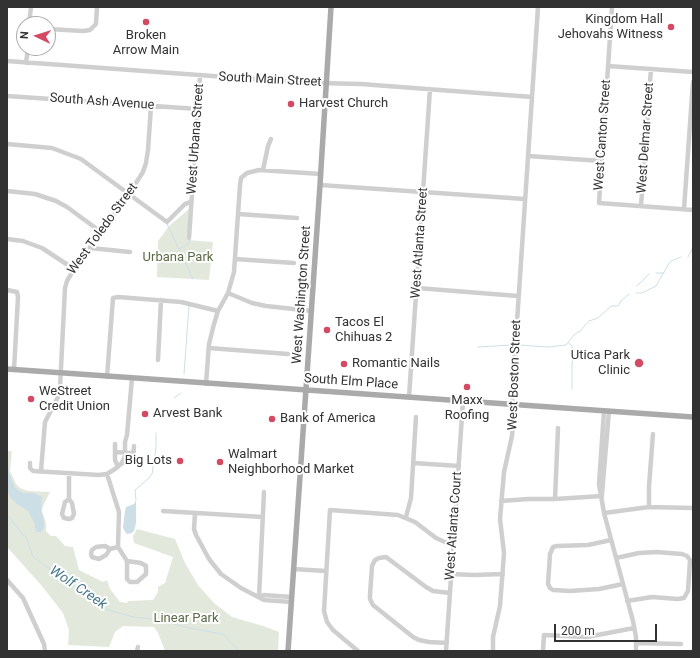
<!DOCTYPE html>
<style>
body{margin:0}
#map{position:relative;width:700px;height:658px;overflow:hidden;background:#fff;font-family:Roboto,sans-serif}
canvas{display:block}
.frame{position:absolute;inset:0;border:8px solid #323232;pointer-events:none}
.north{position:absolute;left:16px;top:16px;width:40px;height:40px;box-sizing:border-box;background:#fff;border:1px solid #adadad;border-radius:50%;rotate:274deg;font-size:11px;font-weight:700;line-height:16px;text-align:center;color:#323232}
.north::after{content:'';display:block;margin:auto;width:14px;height:18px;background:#d44a62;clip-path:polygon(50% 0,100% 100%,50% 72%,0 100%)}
.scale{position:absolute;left:554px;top:624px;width:103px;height:18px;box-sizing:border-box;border:2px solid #323232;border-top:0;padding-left:5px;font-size:12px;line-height:14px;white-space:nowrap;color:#323232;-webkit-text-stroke:3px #fff;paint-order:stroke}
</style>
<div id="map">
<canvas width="700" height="658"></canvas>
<div class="frame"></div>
<div class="north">N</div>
<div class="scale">200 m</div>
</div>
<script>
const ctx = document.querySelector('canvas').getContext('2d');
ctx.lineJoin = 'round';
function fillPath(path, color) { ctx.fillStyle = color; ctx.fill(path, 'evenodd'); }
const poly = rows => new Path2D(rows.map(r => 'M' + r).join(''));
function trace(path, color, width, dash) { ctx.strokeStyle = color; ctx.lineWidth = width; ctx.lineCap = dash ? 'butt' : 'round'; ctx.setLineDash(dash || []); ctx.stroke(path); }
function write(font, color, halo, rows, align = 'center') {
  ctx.font = font + ' Roboto,sans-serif'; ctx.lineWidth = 4; ctx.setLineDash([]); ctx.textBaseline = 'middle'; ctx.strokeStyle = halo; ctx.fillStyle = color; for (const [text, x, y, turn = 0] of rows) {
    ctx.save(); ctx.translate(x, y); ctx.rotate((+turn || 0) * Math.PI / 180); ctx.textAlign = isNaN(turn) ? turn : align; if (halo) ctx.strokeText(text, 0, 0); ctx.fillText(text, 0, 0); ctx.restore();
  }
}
fillPath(poly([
 [189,209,187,240,213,242,209,280,157,277,158,241,169,226],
 [7,451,12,451,10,471,16,484,20,488,28,491,50,492,43,506,42,511,46,523,46,531,51,536,56,536,65,546,73,547,79,570,103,582,107,580,110,589,120,602,127,603,128,601,153,600,158,592,158,587,165,583,173,557,134,543,133,536,137,529,175,539,185,563,198,585,214,603,232,617,263,626,279,632,278,651,165,651,158,633,154,627,123,626,115,632,109,647,68,645,69,630,63,613,41,585,7,547]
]), '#e3e8dd');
fillPath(poly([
 [7,455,9,473,15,488,23,493,34,493,42,497,41,511,44,521,44,528,41,532,36,532,34,522,28,511,17,504,10,497,7,490],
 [136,500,136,523,134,531,132,533,127,534,124,530,123,527,125,511,126,507,134,504]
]), '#ccdfe6');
trace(poly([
 [167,224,193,279],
 [693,227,693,231],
 [179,249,188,244,190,241,189,239],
 [688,257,693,247],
 [656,273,664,273],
 [637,286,649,274],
 [636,293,642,293,656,286,668,265,671,261,681,257],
 [569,343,572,346,574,352,572,363,572,389],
 [519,345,548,347,566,345,574,335,580,331,589,321,598,318,611,306,618,306,621,301,629,294],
 [478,347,512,345],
 [184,374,189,306],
 [174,398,181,393],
 [136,500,135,490,149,478,152,474,156,448,156,433],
 [7,515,27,539,33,557,108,610,133,617,160,620,189,628,223,634,239,651]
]), '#ccdfe6', 1);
trace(poly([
 [612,7,599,203,693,210],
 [29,24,31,7],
 [48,29,83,31,90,30,96,24,97,7],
 [7,61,240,78,317,83,361,84,532,97],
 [26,63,28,48],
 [608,66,693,72],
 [7,96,198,109],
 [7,144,52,148,81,159,167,222,185,204,191,202],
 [528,156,602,161],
 [263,170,268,146,271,139],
 [320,185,525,199],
 [7,191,35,194,56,201,67,207,101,232],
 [641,206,651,69],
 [684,209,693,82],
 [238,214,297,218],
 [189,238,200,76],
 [7,239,23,241,42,248,74,269],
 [90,248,130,252],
 [235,259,294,263],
 [417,288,518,296],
 [7,290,17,292,18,297,14,370],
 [228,293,252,303,266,306,312,311],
 [209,348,288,354],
 [158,360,161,300],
 [107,377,113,298,118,297,181,302,218,311],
 [206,384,209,344,214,324,218,311,228,293,234,272,240,185,241,178,247,173,259,170,321,174],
 [409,397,430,89],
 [604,411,599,484,604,513,633,621,636,637,636,651],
 [115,444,115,460,118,467],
 [115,452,133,453],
 [30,463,30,468,33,471,99,475,107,474,115,469,122,463,125,456,125,442,127,435,132,378],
 [122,463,129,463,133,460,134,446],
 [413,463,459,466],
 [41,471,45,422,58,397,60,388,65,288,67,281,74,269,129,194,143,172,146,163,148,150,151,106],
 [107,474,119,512,118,547,127,561,127,579,130,582,137,582,146,574,146,566,141,563,127,561],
 [602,494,609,411],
 [69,499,65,502,62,514,64,518,69,519,72,518,74,514,72,503,69,499,69,473],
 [555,499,558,428],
 [501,501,528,499,555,499,602,496],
 [649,507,649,486,653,434],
 [163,511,263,517],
 [195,513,194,529,196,535,209,559,221,574,241,588,264,600,291,602],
 [604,513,649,507,693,508],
 [406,517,411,498,416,417],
 [611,540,588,545,557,546,553,547,550,554,548,584,550,588,553,590,570,591,599,589,623,584],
 [110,549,106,555,99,559,92,557,91,554,92,550,96,547,105,546,110,549,118,547],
 [616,558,639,553,656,552,682,554,687,556,690,560,688,591,684,598,678,599,652,597,627,601],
 [293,569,326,571],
 [451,574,474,575,503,574],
 [7,580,23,598,44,644,45,651],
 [259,597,264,492],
 [259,597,264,595,291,597],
 [447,643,429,642,419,640,413,637,373,605,370,599,370,595,372,566,375,560,379,558,386,557,426,587,433,591,450,593],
 [636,643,681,644],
 [137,651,138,647],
 [358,651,333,630,327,622,324,611,330,510,398,515,415,522,436,538,447,543,453,543],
 [446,651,463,401],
 [493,651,493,637,500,606,504,553,500,519,504,472,512,436,514,412,512,397,538,7],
 [543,651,544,635,587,637,634,628]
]), '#cfcfcf', 4.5);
trace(poly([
 [7,369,693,417],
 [288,651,320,185,331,7]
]), '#aaa', 5.5);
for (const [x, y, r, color] of [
 [146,22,4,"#d44a62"],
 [671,27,4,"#d44a62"],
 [291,104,4,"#d44a62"],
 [327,330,4,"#d44a62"],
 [639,363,5,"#d44a62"],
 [344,364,4,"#d44a62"],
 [467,387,4,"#d44a62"],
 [31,399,4,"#d44a62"],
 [145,414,4,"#d44a62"],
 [272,419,4,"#d44a62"],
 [180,461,4,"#d44a62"],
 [220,462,4,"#d44a62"]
]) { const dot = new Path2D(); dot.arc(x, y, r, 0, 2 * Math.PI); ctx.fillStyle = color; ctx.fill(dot); trace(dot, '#fff', 1.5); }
write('13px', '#323232', '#fff', [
 ["Kingdom Hall",663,20,"right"],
 ["Jehovahs Witness",663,35,"right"],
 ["Broken",146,36,"center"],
 ["Arrow Main",146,51,"center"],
 ["Harvest Church",299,104],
 ["Tacos El",335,323],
 ["Chihuas 2",335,338],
 ["Utica Park",630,356,"right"],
 ["Clinic",630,371,"right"],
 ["Romantic Nails",352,364],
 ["WeStreet",39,392],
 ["Credit Union",39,407],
 ["Maxx",467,401,"center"],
 ["Roofing",467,416,"center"],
 ["Arvest Bank",153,414],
 ["Bank of America",280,419],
 ["Walmart",228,455],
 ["Neighborhood Market",228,470],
 ["Big Lots",172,461,"right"]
], 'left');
write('13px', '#323232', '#fff', [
 ["South Main Street",270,80,3],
 ["South Ash Avenue",102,102,4],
 ["West Canton Street",603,135,-86],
 ["West Delmar Street",646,138,-86],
 ["West Urbana Street",196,139,-86],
 ["West Toledo Street",103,229,-54],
 ["West Atlanta Street",420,243,-86],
 ["West Washington Street",302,295,-86],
 ["West Boston Street",515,375,-88],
 ["South Elm Place",351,382,4],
 ["West Atlanta Court",454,526,-86]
]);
write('13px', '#5a6a44', '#fff', [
 ["Urbana Park",178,258],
 ["Linear Park",186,619]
]);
write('italic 14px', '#48798d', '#fff', [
 ["Wolf Creek",78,588,34]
]);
</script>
